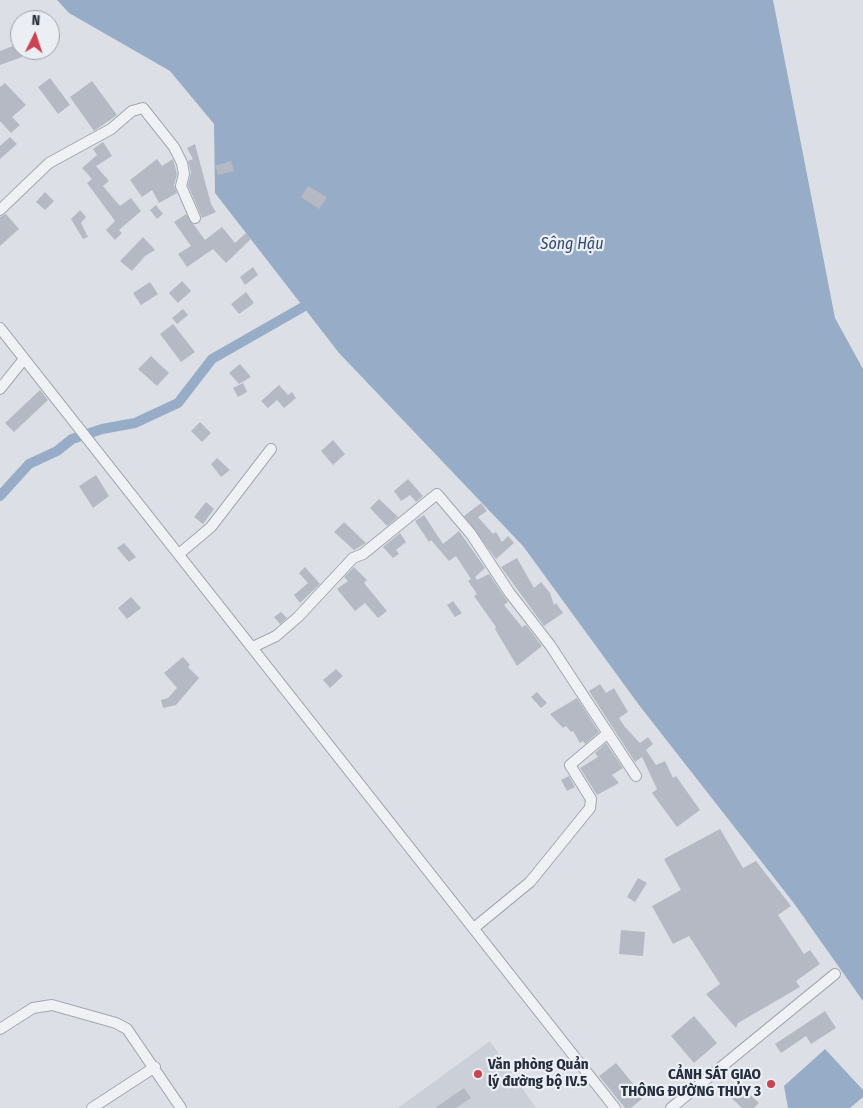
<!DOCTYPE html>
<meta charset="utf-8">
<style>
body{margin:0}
#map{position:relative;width:863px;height:1108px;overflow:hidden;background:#dce0e6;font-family:"Fira Sans Condensed",sans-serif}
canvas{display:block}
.north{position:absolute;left:10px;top:10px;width:50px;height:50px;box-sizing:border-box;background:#ebeff4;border:1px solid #9ca1aa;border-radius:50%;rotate:4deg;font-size:14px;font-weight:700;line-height:20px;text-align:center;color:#262d3c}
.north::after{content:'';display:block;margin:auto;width:18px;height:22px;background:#cb4250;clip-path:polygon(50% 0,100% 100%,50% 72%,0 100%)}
</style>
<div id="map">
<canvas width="863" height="1108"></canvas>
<div class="north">N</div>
</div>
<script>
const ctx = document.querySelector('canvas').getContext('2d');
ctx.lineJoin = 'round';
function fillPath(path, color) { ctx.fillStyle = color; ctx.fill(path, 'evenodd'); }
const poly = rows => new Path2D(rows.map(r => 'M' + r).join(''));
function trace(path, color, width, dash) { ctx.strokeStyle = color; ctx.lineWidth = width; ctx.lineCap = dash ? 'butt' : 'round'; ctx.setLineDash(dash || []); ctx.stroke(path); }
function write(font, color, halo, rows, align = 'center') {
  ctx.font = font + ' "Fira Sans Condensed",sans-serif'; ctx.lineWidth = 4.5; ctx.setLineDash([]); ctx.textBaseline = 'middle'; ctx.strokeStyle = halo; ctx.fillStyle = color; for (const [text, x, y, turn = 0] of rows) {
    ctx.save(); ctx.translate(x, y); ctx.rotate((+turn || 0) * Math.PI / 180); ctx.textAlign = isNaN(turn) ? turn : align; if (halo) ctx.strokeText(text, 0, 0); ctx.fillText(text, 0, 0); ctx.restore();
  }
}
fillPath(poly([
 [490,1041,536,1108,398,1108]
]), '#cacfd8');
fillPath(poly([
 [57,0,773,0,835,318,863,369,863,1001,793,902,639,705,523,546,339,353,215,193,214,124,170,71,69,13],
 [825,1049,863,1090,863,1097,850,1108,788,1108,784,1086]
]), '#97acc6');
trace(poly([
 [0,496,29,464,57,451,72,439,102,429,135,423,178,403,212,359,303,307]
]), '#97acc6', 10);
fillPath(poly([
 [18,44,22,57,0,65,0,51],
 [50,78,70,105,58,114,38,87],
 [92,81,117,115,94,131,70,97],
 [5,83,26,105,12,117,20,125,11,133,0,121,0,87],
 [10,137,17,144,0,159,0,146],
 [103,142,112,156,96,166,109,181,103,186,120,206,131,198,141,211,119,230,122,233,115,240,106,230,115,221,87,183,92,179,82,168,97,155,93,149],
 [195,144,211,204,216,212,202,218,188,185,191,173,188,161,193,159,187,148],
 [157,159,162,166,173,159,177,174,174,185,177,193,159,203,152,190,142,197,130,180],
 [231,161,234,171,218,175,215,166],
 [308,186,327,197,319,209,301,197],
 [45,192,54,201,45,210,36,202],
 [156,205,163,214,157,219,150,210],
 [80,210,86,217,81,223,88,237,83,239,71,219],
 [6,214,19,229,0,246,0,217],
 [186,214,205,240,222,227,235,243,246,233,251,239,226,263,213,249,187,267,178,254,191,246,174,222],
 [143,237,155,250,145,256,132,271,120,261],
 [253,267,258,275,245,285,240,277],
 [182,281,191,291,178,303,169,293],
 [150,282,158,294,141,305,133,293],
 [246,292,254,303,239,314,231,304],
 [183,309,188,315,177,324,172,318],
 [173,324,195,352,181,362,160,334],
 [151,356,169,373,157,386,138,369],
 [240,364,251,377,239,384,229,373],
 [243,383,247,392,238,397,233,388],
 [279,385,288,395,292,392,296,398,284,408,277,400,268,408,261,401],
 [40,390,48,400,14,432,5,423],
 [200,422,211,433,202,442,191,431],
 [333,440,345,454,333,465,321,451],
 [217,458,230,470,221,477,211,464],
 [96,475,109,496,93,508,79,486],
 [408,479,423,496,416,502,410,495,401,501,394,491],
 [379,499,398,517,387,526,370,508],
 [206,502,214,509,203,524,194,517],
 [481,503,487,511,478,517,493,534,496,532,502,542,508,536,514,543,496,559,464,516],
 [424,515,443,544,459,531,485,568,475,577,477,580,489,574,508,602,504,605,522,627,526,625,542,646,517,666,495,629,496,627,474,596,477,594,468,581,471,579,456,556,449,561,431,540,429,542,415,521],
 [344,522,366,543,354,550,334,532],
 [400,533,406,542,396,550,399,554,393,558,383,547],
 [124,543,136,557,129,562,117,548],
 [517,558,534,588,541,582,550,593,554,605,556,603,563,613,544,626,501,567],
 [305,567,320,584,300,603,294,595,308,583,299,573],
 [354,567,367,580,364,583,387,611,378,618,365,603,355,611,337,589,348,581,344,577],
 [131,597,141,608,127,619,118,608],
 [453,601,462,613,455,617,447,605],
 [281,612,287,618,280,624,274,617],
 [183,657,190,665,188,667,199,678,176,705,163,708,161,700,168,698,177,688,164,673],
 [336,669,343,676,330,688,323,680],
 [600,684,606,693,614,688,628,712,619,718,625,727,640,743,648,737,653,744,646,750,656,765,665,761,673,778,676,776,700,810,677,827,652,793,657,789,642,757,635,762,589,691],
 [537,692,547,703,541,708,531,697],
 [577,698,599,732,585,744,583,741,580,743,573,731,571,732,566,726,563,728,550,714],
 [606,743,623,768,612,775,619,783,597,795,580,768,598,757,595,753],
 [569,776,575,787,567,791,561,780],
 [720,829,743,868,756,861,791,906,778,915,804,954,810,950,820,964,796,981,800,987,738,1023,736,1028,706,994,720,984,689,936,673,944,652,906,681,890,664,859],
 [638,878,647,883,635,902,627,897],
 [621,930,645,932,643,956,619,954],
 [825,1011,836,1028,811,1044,806,1036,781,1053,775,1044],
 [694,1016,717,1043,694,1063,671,1036],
 [616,1063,644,1097,631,1108,625,1108,599,1076],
 [737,1082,759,1103,754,1108,742,1108,726,1093],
 [464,1088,471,1098,456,1108,435,1108]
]), '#b4b9c3');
const minor = poly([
 [0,210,49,163,111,129,132,111,143,108,174,147,182,163,184,174,181,186,195,218],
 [0,328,615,1108],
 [0,389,24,359],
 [179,554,211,527,271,449],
 [253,647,276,636,298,617,353,558,363,554,437,494,471,534,509,592,550,645,636,776],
 [474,928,530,882,590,808,591,799,570,765,608,733],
 [0,1029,33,1008,52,1005,116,1023,127,1029,181,1108],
 [92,1108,155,1067],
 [671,1108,835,974]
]);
trace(minor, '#a2a7b0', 12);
trace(minor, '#eff1f5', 10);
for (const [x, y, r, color] of [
 [478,1074,5,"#cb4250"],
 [771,1084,5,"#cb4250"]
]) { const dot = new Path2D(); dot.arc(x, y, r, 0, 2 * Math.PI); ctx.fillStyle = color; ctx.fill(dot); trace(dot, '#ebeff4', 2); }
write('bold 15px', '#262d3c', '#ebeff4', [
 ["Văn phòng Quản",488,1065],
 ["lý đường bộ IV.5",488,1082],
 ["CẢNH SÁT GIAO",761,1075,"right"],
 ["THÔNG ĐƯỜNG THỦY 3",761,1092,"right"]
], 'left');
write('italic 16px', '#324a6f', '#ebeff4', [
 ["Sông Hậu",572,245]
]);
</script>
